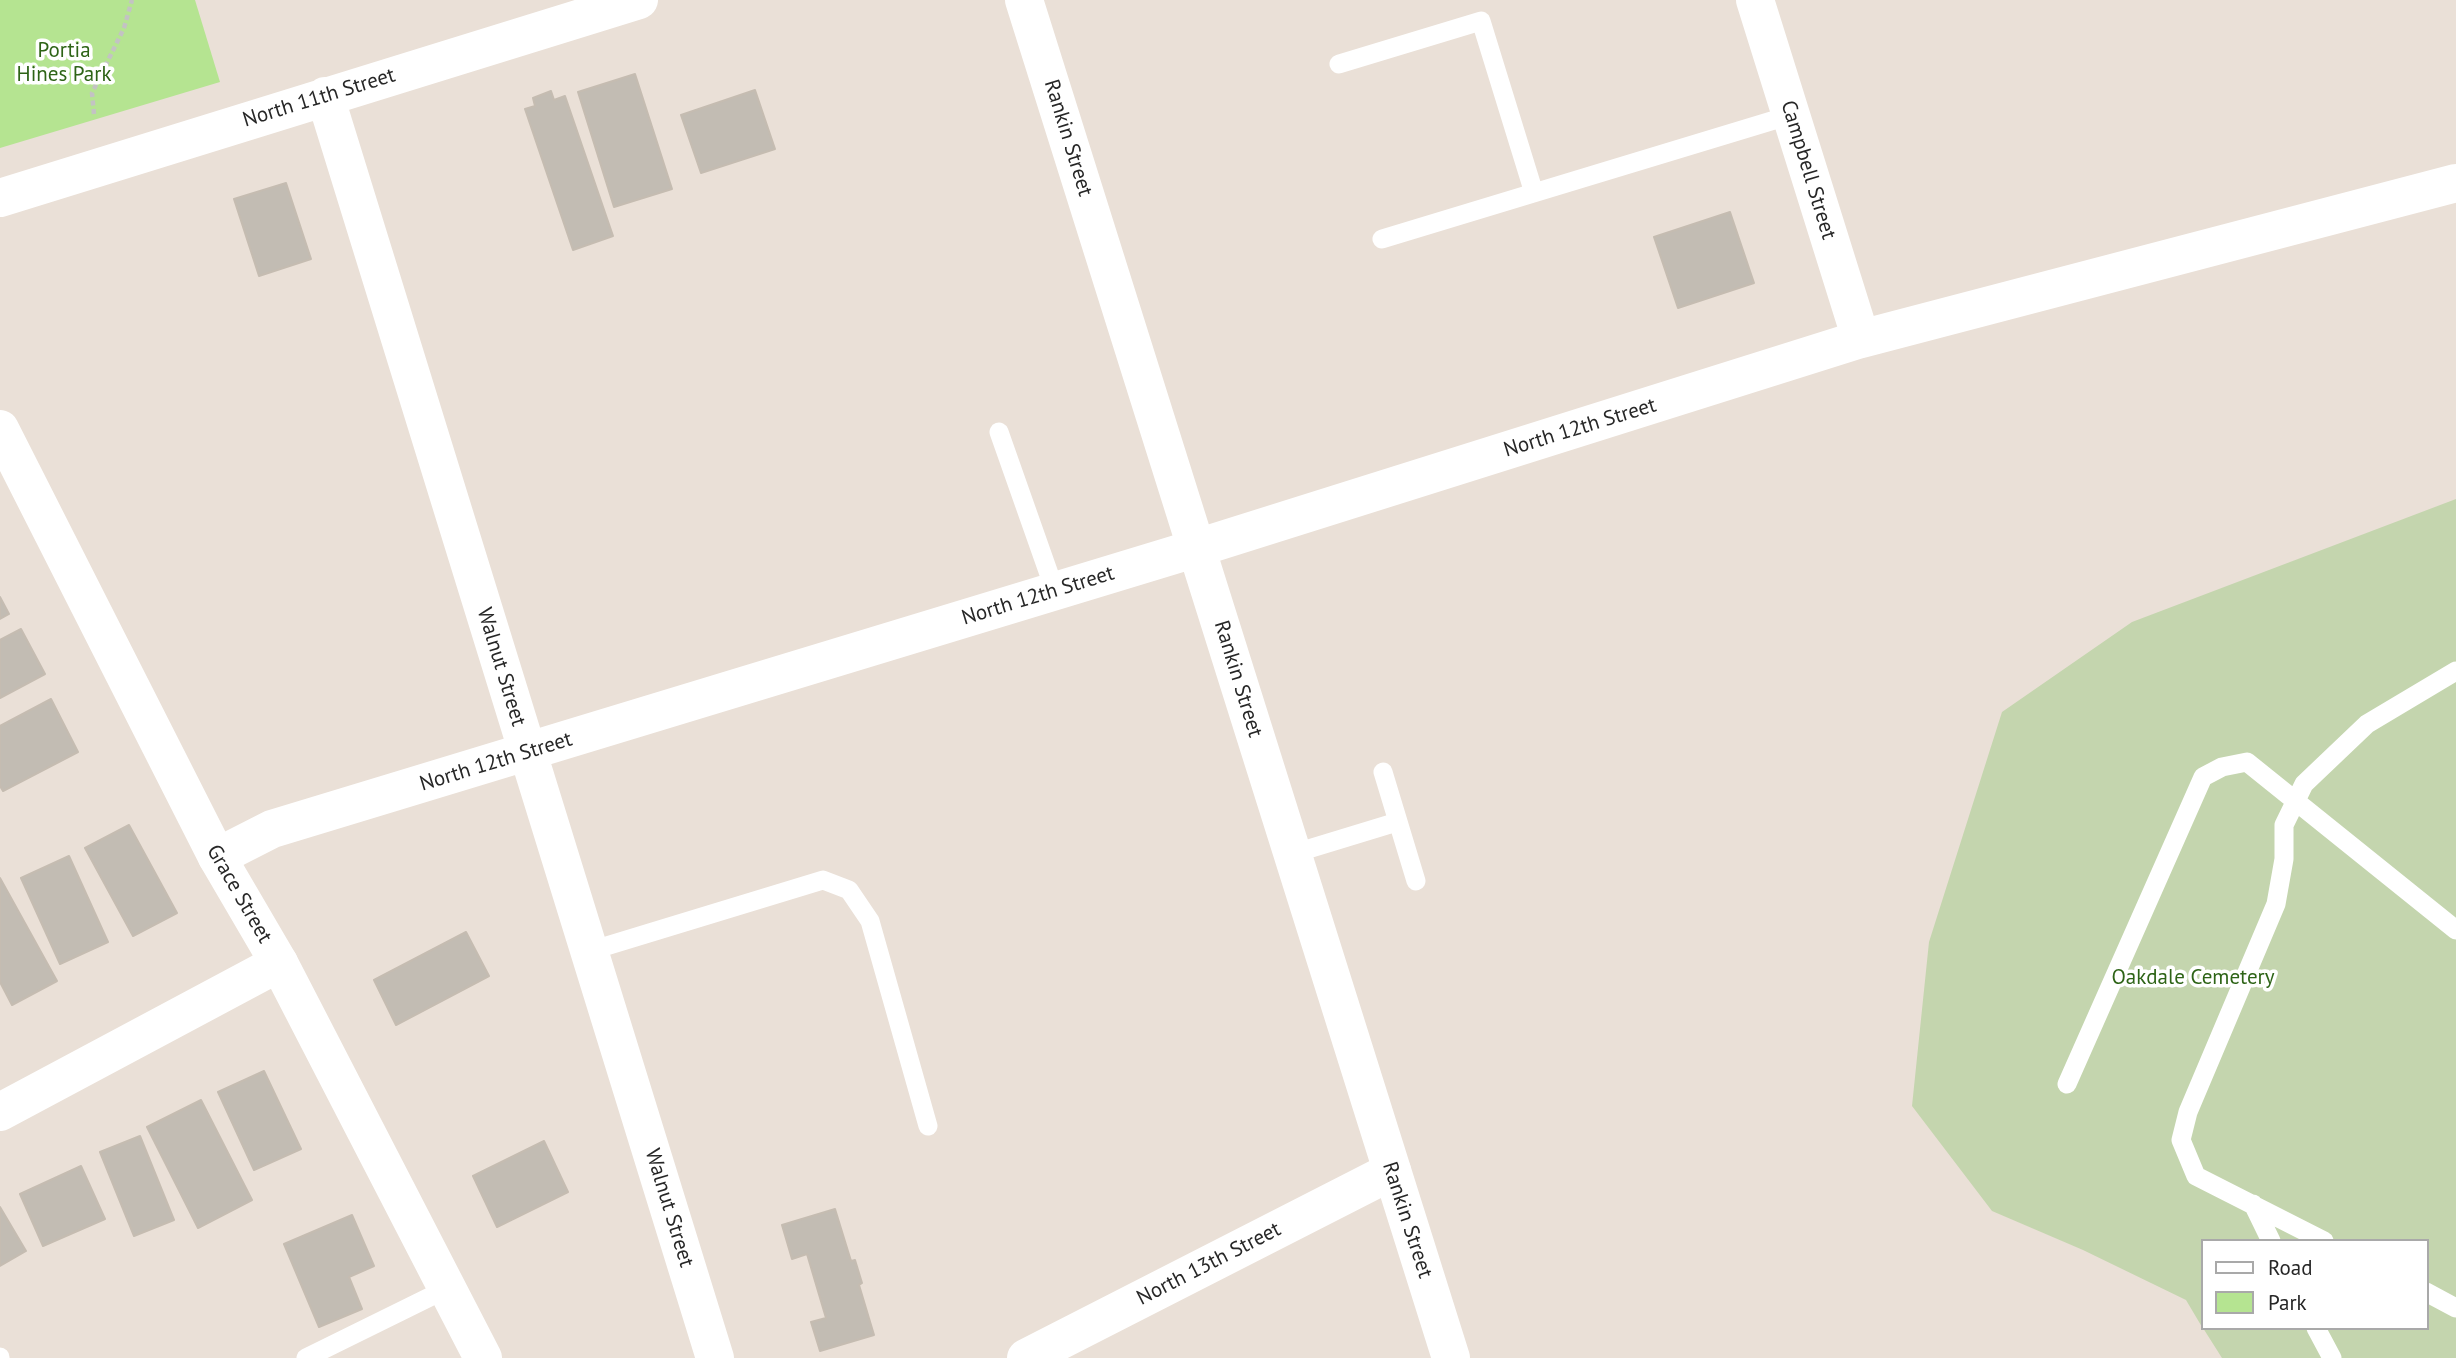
<!DOCTYPE html>
<style>
body{margin:0}
#map{position:relative;width:2456px;height:1358px;overflow:hidden;background:#eae0d7;font-family:"PT Sans",sans-serif}
canvas{display:block}
.legend{position:absolute;left:2201px;top:1239px;width:228px;height:91px;box-sizing:border-box;background:#fff;border:2px solid #a9a9a9;margin:0;padding:9px 12px;list-style:none;font-size:21px;color:#272727}
.legend li{display:flex;align-items:center;gap:14px;height:35px}
.legend b{width:35px;border:2px solid #a9a9a9}
</style>
<div id="map">
<canvas width="2456" height="1358"></canvas>
<ul class="legend">
<li><b style="height:9px;background:#fff"></b>Road</li>
<li><b style="height:19px;background:#b5e491"></b>Park</li>
</ul>
</div>
<script>
const ctx = document.querySelector('canvas').getContext('2d');
ctx.lineJoin = 'round';
function fillPath(path, color) { ctx.fillStyle = color; ctx.fill(path, 'evenodd'); }
const poly = rows => new Path2D(rows.map(r => 'M' + r).join(''));
function trace(path, color, width, dash) { ctx.strokeStyle = color; ctx.lineWidth = width; ctx.lineCap = dash ? 'butt' : 'round'; ctx.setLineDash(dash || []); ctx.stroke(path); }
function write(font, color, halo, rows, align = 'center') {
  ctx.font = font + ' "PT Sans",sans-serif'; ctx.lineWidth = 7; ctx.setLineDash([]); ctx.textBaseline = 'middle'; ctx.strokeStyle = halo; ctx.fillStyle = color; for (const [text, x, y, turn = 0] of rows) {
    ctx.save(); ctx.translate(x, y); ctx.rotate((+turn || 0) * Math.PI / 180); ctx.textAlign = isNaN(turn) ? turn : align; if (halo) ctx.strokeText(text, 0, 0); ctx.fillText(text, 0, 0); ctx.restore();
  }
}
fillPath(poly([
 [0,0,195,0,220,82,0,148]
]), '#b5e491');
fillPath(poly([
 [2456,499,2456,1358,2222,1358,2203,1328,2426,1328,2426,1241,2202,1241,2202,1327,2186,1300,2083,1250,1992,1211,1912,1106,1929,942,2002,712,2132,622]
]), '#c4d5ae');
const building = poly([
 [635,74,672,189,614,207,578,92,635,74],
 [755,90,775,149,701,173,681,115,755,90],
 [551,91,554,100,565,96,613,236,573,250,525,109,535,106,533,98,551,91],
 [286,183,311,259,259,276,234,199,286,183],
 [1730,212,1754,283,1678,308,1654,237,1730,212],
 [0,597,9,614,0,619,0,597],
 [21,629,45,674,0,698,0,640,21,629],
 [51,699,78,752,3,791,0,786,0,726,51,699],
 [129,825,177,913,133,936,85,848,129,825],
 [69,856,108,942,60,964,21,878,69,856],
 [0,878,57,981,12,1005,0,982,0,878],
 [466,932,489,976,396,1025,374,980,466,932],
 [264,1071,301,1149,254,1170,218,1092,264,1071],
 [201,1100,252,1200,198,1228,147,1127,201,1100],
 [140,1136,174,1220,134,1236,100,1152,140,1136],
 [544,1141,568,1192,497,1227,473,1176,544,1141],
 [81,1166,105,1219,43,1246,20,1194,81,1166],
 [0,1207,26,1251,0,1266,0,1207],
 [835,1209,851,1261,855,1260,862,1283,859,1285,874,1335,820,1351,811,1322,826,1318,807,1254,792,1259,782,1225,835,1209],
 [352,1215,374,1266,349,1277,362,1309,319,1327,284,1244,352,1215]
]);
fillPath(building, '#c2bcb3');
trace(building, '#c5bcb1', 2);
trace(poly([
 [94,114,92,93,124,28,132,0]
]), '#c3c3c3', 4.5, [5, 3.5]);
trace(poly([
 [1339,64,1481,21,1534,193],
 [1382,239,1791,115],
 [999,432,1055,591],
 [1383,772,1416,881],
 [1292,854,1397,822],
 [590,951,823,880,849,890,870,921,928,1126],
 [2067,1084,2203,777,2222,767,2247,762,2456,930],
 [2253,1204,2271,1241],
 [2324,1241,2196,1176,2181,1140,2188,1112,2276,904,2284,859,2284,825,2304,784,2367,724,2456,671],
 [2426,1292,2456,1308],
 [2316,1328,2332,1358],
 [0,1357,0,1358],
 [306,1358,446,1289]
]), '#fff', 19);
trace(poly([
 [1755,0,1861,339],
 [325,96,715,1358],
 [0,198,639,0],
 [217,857,272,829,1197,548,1861,339,2456,183],
 [0,1112,279,963],
 [1026,1358,1392,1171]
]), '#fff', 38);
trace(poly([
 [1024,0,1451,1358],
 [0,429,217,857,279,963,483,1358]
]), '#fff', 38);
write('21px', '#2e6417', '#fff', [
 ["Portia",64,51],
 ["Hines Park",64,75],
 ["Oakdale Cemetery",2193,978]
]);
write('21px', '#272727', '#fff', [
 ["North 11th Street",319,98,-17],
 ["Rankin Street",1068,138,73],
 ["Campbell Street",1808,170,73],
 ["North 12th Street",1580,428,-17],
 ["North 12th Street",1038,596,-17],
 ["Walnut Street",501,667,73],
 ["Rankin Street",1238,679,73],
 ["North 12th Street",496,762,-17],
 ["Grace Street",239,894,60],
 ["Walnut Street",669,1208,73],
 ["Rankin Street",1407,1220,72],
 ["North 13th Street",1209,1264,-27]
]);
</script>
